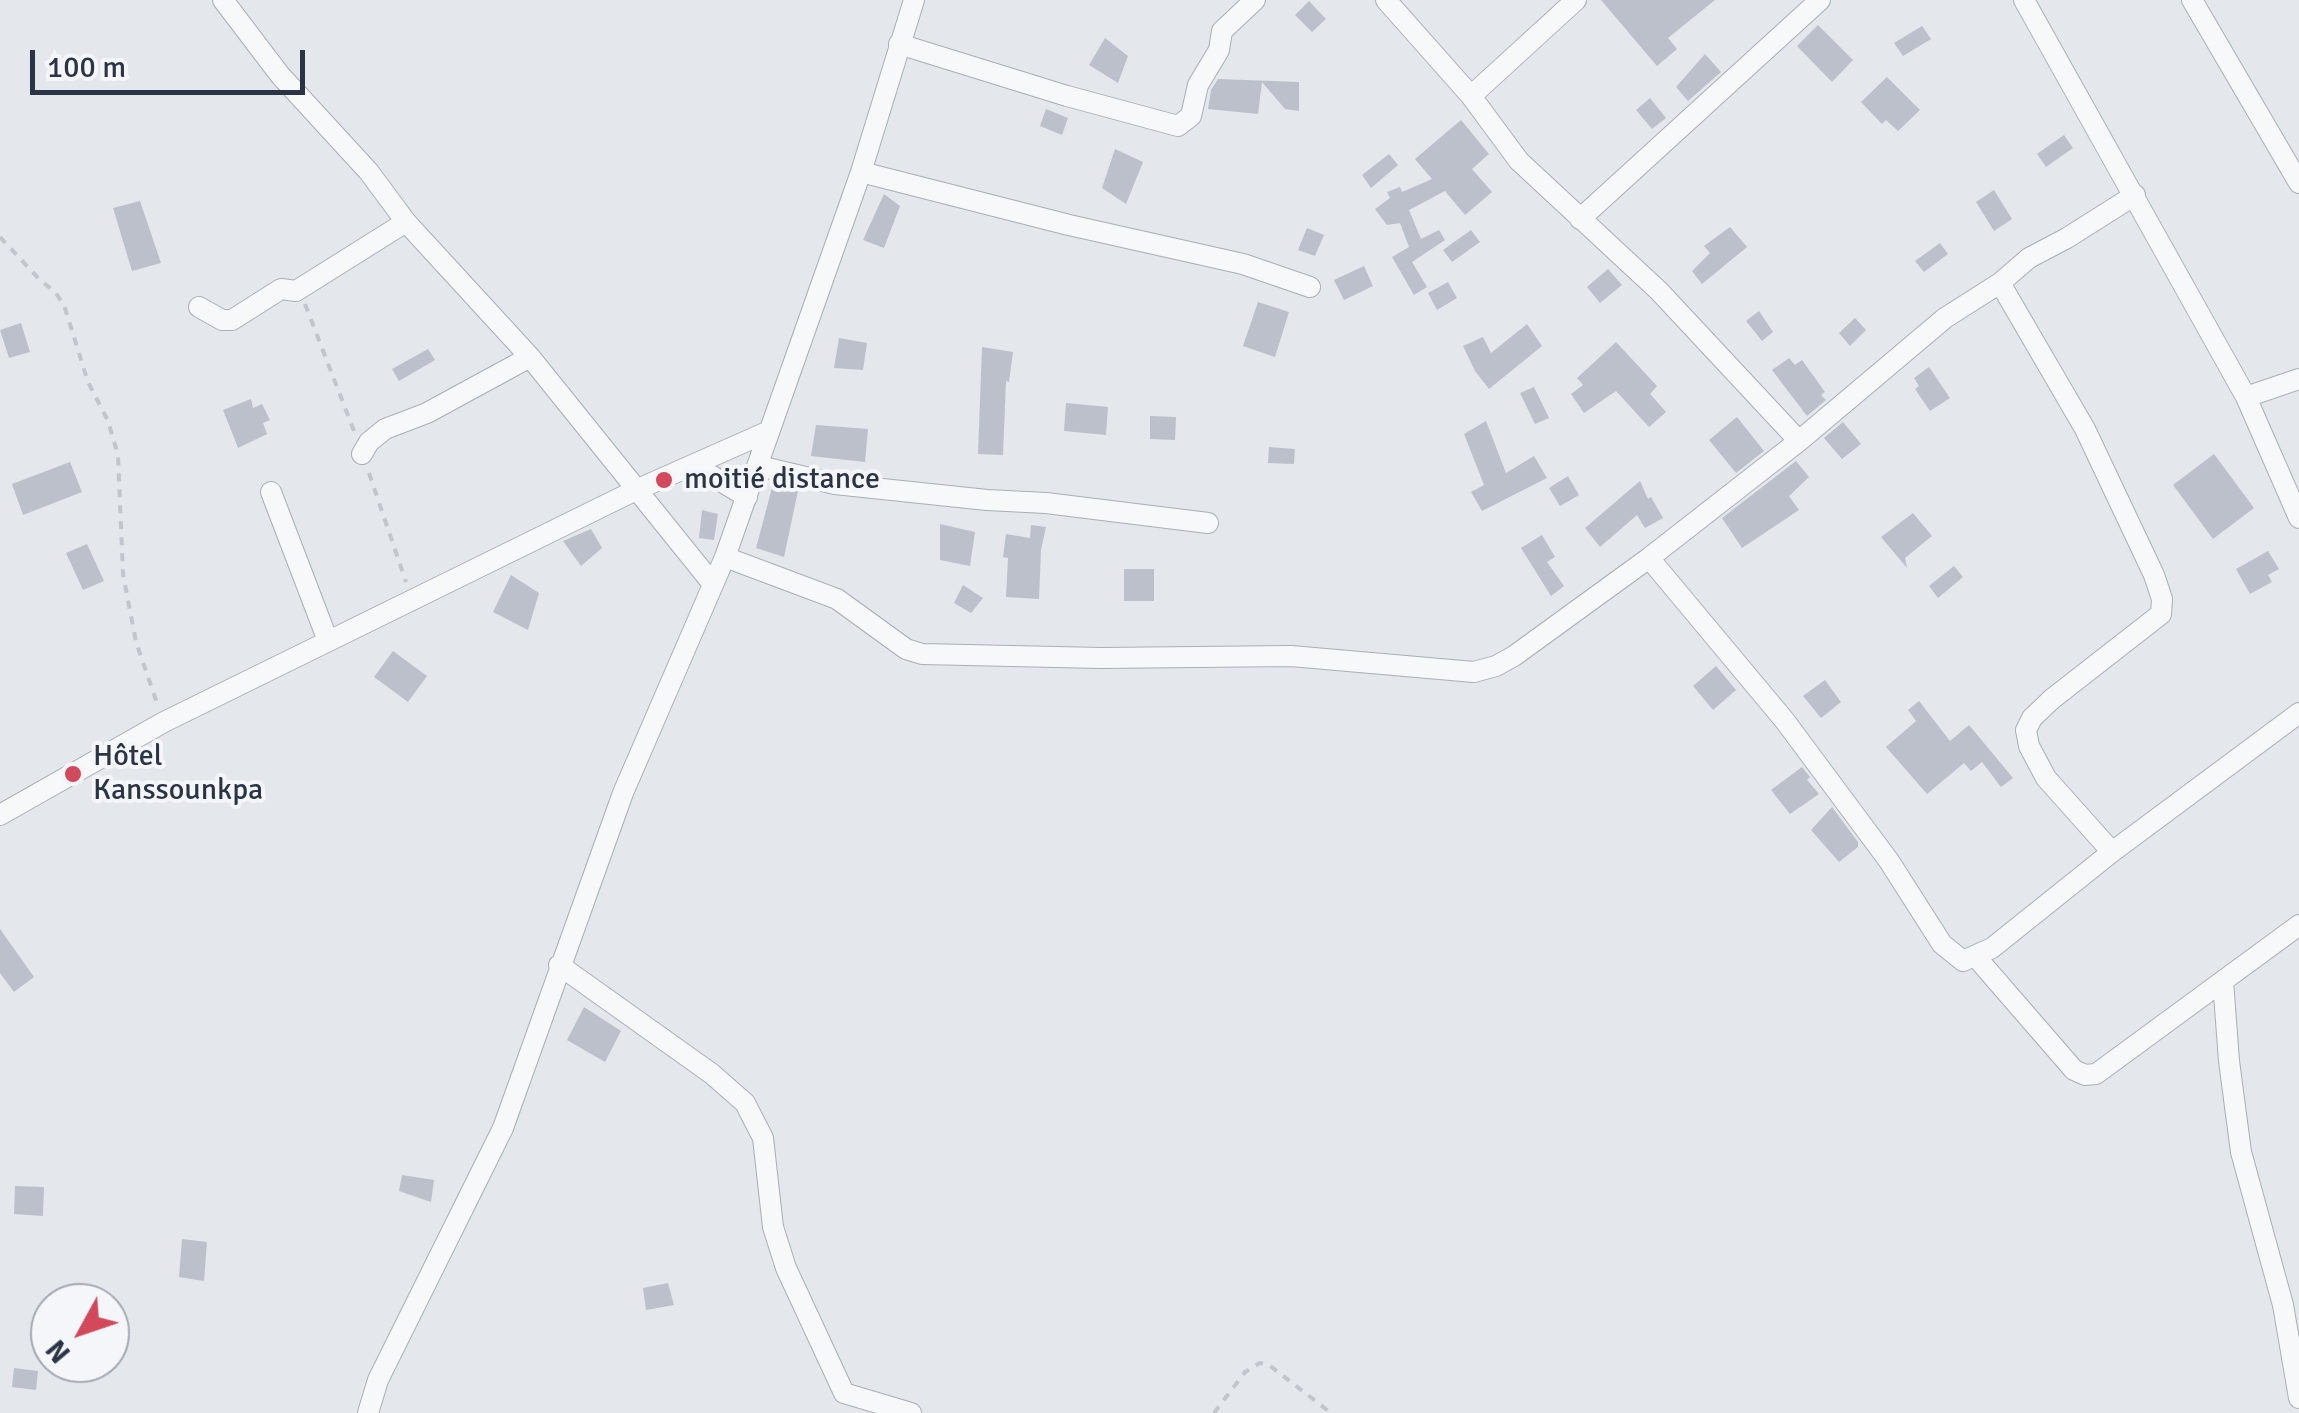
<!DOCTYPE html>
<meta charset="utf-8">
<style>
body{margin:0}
#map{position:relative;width:2299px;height:1413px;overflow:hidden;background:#e4e7ec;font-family:Signika,sans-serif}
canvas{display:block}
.north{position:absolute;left:30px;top:1283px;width:100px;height:100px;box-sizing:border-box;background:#f4f6f9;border:2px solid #a4a8b1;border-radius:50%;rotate:230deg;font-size:28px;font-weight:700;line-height:40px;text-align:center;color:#2b3445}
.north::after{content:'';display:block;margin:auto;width:35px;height:45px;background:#d1495b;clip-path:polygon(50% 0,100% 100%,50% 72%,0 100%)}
.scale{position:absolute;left:30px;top:50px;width:275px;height:45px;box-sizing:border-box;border:5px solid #2b3445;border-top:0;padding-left:12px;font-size:30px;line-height:35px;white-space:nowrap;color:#2b3445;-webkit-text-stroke:8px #f4f6f9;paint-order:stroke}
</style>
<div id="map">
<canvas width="2299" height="1413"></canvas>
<div class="north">N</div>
<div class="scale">100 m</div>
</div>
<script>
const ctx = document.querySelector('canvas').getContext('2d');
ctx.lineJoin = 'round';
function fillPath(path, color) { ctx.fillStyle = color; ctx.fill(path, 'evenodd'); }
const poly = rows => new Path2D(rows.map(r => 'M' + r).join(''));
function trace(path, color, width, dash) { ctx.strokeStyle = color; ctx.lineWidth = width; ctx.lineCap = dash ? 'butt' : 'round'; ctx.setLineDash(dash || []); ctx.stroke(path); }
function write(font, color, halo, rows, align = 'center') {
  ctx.font = font + ' Signika,sans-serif'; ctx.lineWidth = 8; ctx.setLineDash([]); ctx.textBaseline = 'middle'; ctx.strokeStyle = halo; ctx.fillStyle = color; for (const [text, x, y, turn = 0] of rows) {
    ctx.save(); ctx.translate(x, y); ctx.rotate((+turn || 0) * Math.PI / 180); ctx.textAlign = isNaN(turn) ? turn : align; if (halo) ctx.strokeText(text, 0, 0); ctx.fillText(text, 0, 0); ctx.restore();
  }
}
fillPath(poly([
 [1601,0,1715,0,1668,38,1677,49,1657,66],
 [1309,1,1326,19,1312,32,1295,15],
 [1818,25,1853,60,1832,82,1797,46],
 [1922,26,1931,39,1903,56,1894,43],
 [1105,38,1128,56,1118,83,1089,65],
 [1705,54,1721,72,1688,101,1676,87],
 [1887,77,1920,110,1898,131,1886,120,1882,124,1861,102],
 [1218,79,1299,82,1299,111,1285,109,1262,82,1258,114,1208,109,1211,90],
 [1650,98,1666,118,1652,129,1636,110],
 [1046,109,1068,118,1062,135,1040,126],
 [1461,120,1489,154,1472,169,1492,192,1465,215,1445,191,1409,210,1421,239,1439,230,1445,240,1412,262,1427,287,1414,295,1392,257,1409,247,1400,223,1387,225,1375,209,1390,198,1387,192,1400,187,1402,192,1432,179,1415,159],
 [2064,135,2073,148,2046,167,2037,154],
 [1115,149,1143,162,1126,204,1102,188],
 [1389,154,1398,165,1371,188,1362,175],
 [1994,190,2012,219,1994,231,1976,202],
 [884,194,900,206,884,248,863,240],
 [140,201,161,263,132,271,113,208],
 [1730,227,1747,247,1702,284,1692,271,1710,253,1704,246],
 [1307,228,1324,235,1315,256,1298,250],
 [1471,230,1480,242,1452,262,1443,250],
 [1940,243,1948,254,1924,272,1915,261],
 [1364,266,1373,286,1344,300,1334,280],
 [1608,269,1622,285,1600,303,1587,287],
 [1448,282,1457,298,1437,310,1428,293],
 [1258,302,1289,312,1275,357,1243,346],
 [1759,311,1773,332,1762,341,1746,321],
 [1855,318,1866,330,1850,346,1839,333],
 [21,323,30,352,9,358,0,330],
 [1527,324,1542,346,1489,389,1475,371,1463,346,1483,337,1491,353],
 [839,338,867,343,863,370,834,368],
 [1616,342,1657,386,1650,394,1666,412,1649,427,1616,391,1584,413,1571,394,1583,385,1577,378],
 [982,347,1013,352,1009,382,1006,381,1003,455,978,454],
 [428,349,435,360,399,381,392,369],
 [1789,358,1795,365,1802,360,1825,392,1821,395,1826,400,1807,416,1772,370],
 [1929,367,1950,398,1930,411,1915,389,1919,386,1914,378],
 [1534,387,1549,418,1535,424,1520,393],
 [251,399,253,408,262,404,270,420,263,423,267,434,238,448,223,410],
 [1066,403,1108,407,1106,435,1064,431],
 [1150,416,1176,417,1175,440,1150,439],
 [1737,417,1764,451,1736,473,1709,440],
 [1486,421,1506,473,1534,456,1547,478,1482,511,1471,492,1484,485,1464,434],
 [1843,422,1861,444,1842,459,1824,438],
 [816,425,868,429,865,462,811,456],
 [1269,447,1295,449,1294,464,1268,463],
 [2214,454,2254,508,2213,539,2173,485],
 [1796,461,1809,477,1789,496,1799,510,1742,548,1722,518],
 [70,462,82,492,23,515,12,484],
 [1568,476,1579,495,1560,506,1549,488],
 [1640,481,1648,499,1651,497,1663,518,1645,528,1637,515,1600,547,1585,528],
 [773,484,798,491,784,557,756,548],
 [702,510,718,514,714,540,699,538],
 [1913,513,1932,536,1905,558,1907,568,1881,537],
 [940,524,975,532,970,566,940,560],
 [1031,525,1046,527,1041,550,1039,599,1006,597,1008,558,1003,557,1006,534,1030,538],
 [591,529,602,548,581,566,563,541],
 [1542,535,1555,557,1547,562,1564,586,1551,596,1521,548],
 [87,544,104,581,83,590,66,553],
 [2268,551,2279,569,2268,575,2272,582,2250,594,2236,569],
 [1954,566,1963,577,1938,598,1929,586],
 [1124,569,1154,569,1154,601,1124,601],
 [511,575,539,593,528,630,493,612],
 [963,585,983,598,971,613,954,603],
 [393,651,427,676,408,702,374,677],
 [1716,666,1736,690,1713,710,1693,686],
 [1825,680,1841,702,1821,718,1803,696],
 [1919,701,1950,741,1969,725,2013,778,2001,787,1982,762,1971,771,1964,763,1927,794,1886,747,1916,721,1908,710],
 [1802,767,1810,777,1807,780,1819,794,1790,814,1771,790],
 [1832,807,1858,842,1858,847,1839,862,1811,830],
 [0,929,34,977,14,992,0,973],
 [584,1007,621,1031,605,1062,567,1040],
 [402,1175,434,1180,431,1202,399,1191],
 [15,1186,44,1187,43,1216,14,1214],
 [182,1239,207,1242,204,1281,179,1277],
 [668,1283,674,1305,646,1310,643,1288],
 [14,1368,38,1371,36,1390,12,1387]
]), '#bbc0ca');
const minor = poly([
 [223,0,280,75,369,172,406,222,530,357,712,583],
 [1386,0,1471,96,1519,161,1659,291,1799,441],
 [2024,0,2246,397,2299,518],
 [2192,0,2299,183],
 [899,44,1067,96,1178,126,1191,116,1198,85,1219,50,1222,31,1255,0],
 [1471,96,1576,0],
 [861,172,1069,225,1243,264,1310,287],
 [2135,195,2067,238,2029,258,2000,283,1945,318,1799,441,1649,558,1785,721,1889,861,1942,944,1963,961,1992,948,2112,852,2299,713],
 [1580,219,1820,0],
 [2000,283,2085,429,2154,575,2162,599,2161,614,2052,699,2032,718,2026,730,2029,746,2046,778,2112,852],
 [199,307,222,320,232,320,281,289,296,291,406,222],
 [2246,397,2299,379],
 [362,454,369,442,385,429,427,413,530,357],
 [694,465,747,497],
 [759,466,835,484,987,500,1046,503,1208,523],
 [271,492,328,641],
 [725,557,837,599,906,649,922,654,1101,658,1291,656,1474,672,1496,666,1514,656,1649,558],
 [0,815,164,722,636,490,767,432],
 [1976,957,2074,1070,2085,1075,2096,1074,2299,925],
 [559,965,712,1074,745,1103,763,1138,773,1227,786,1268,844,1393,911,1413],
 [2223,981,2229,1061,2241,1152,2283,1305,2299,1398],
 [368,1413,378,1380,503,1128,623,793,725,557,861,172,914,0]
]);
trace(minor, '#a9aeb7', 22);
trace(poly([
 [0,237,40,280,55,292,64,305,88,382,108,421,118,455,123,574,136,642,158,706],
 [305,304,354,431],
 [369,473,406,582],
 [1214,1413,1245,1372,1260,1363,1269,1365,1331,1413]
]), '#c2c5cb', 4, [8, 8]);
trace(minor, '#f7f8fa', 20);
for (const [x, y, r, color] of [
 [664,480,10,"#d1495b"],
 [73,774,10,"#d1495b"]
]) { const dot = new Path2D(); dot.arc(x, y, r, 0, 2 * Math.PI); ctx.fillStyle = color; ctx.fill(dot); trace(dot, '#f4f6f9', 4); }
write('30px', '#2b3445', '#f4f6f9', [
 ["moitié distance",684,480],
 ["Hôtel",93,757],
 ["Kanssounkpa",93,791]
], 'left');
</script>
